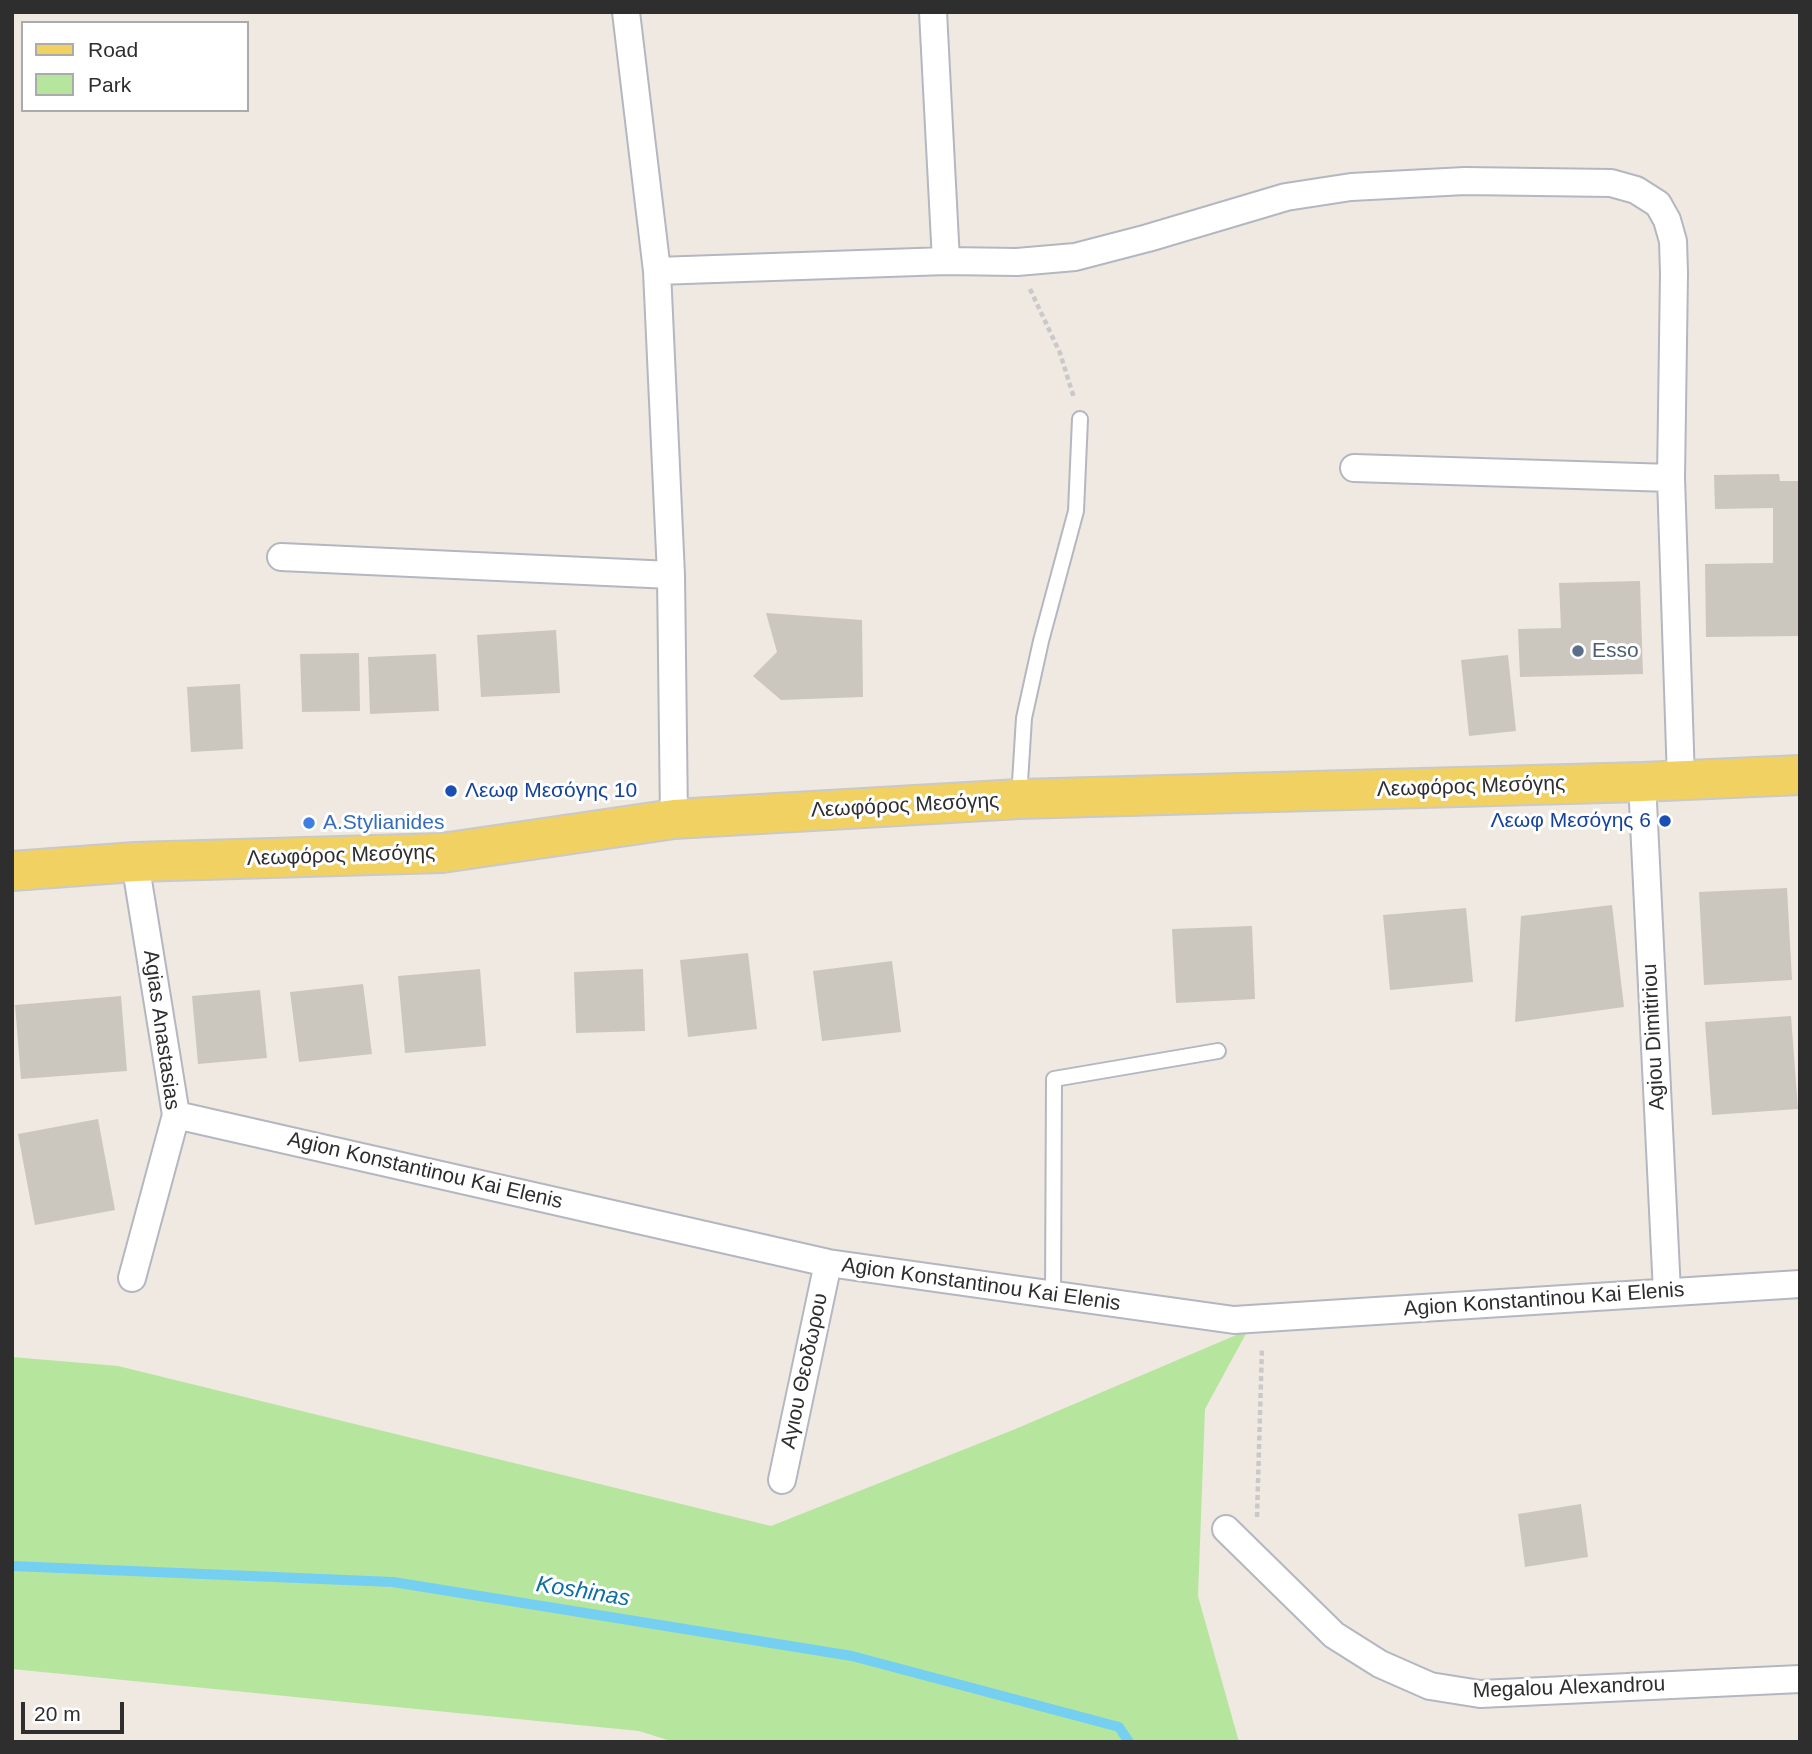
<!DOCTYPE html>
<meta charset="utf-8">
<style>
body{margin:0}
#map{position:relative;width:1812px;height:1754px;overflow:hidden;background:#efe9e1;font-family:Helvetica,sans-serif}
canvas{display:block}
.frame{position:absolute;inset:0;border:14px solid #2e2e2e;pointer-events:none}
.legend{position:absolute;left:21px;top:21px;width:228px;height:91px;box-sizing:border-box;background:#fff;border:2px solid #ababab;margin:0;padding:9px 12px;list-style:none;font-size:21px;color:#2e2e2e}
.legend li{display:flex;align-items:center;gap:14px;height:35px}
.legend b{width:35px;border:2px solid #ababab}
.scale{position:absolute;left:21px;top:1702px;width:103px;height:32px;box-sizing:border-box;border:4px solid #2e2e2e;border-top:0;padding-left:9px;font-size:21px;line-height:24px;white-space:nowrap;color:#2e2e2e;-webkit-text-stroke:5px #fff;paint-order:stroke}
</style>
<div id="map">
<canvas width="1812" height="1754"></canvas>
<div class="frame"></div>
<ul class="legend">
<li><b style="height:9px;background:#f2d163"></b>Road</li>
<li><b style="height:19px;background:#b6e59e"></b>Park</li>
</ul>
<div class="scale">20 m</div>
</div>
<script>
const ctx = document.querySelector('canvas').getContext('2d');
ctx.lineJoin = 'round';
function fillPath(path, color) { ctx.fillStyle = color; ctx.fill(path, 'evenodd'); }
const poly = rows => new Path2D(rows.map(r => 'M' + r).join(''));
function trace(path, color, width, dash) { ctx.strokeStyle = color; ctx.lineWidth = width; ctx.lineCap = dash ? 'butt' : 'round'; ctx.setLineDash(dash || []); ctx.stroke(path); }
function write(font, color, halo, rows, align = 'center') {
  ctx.font = font + ' Helvetica,sans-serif'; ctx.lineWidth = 6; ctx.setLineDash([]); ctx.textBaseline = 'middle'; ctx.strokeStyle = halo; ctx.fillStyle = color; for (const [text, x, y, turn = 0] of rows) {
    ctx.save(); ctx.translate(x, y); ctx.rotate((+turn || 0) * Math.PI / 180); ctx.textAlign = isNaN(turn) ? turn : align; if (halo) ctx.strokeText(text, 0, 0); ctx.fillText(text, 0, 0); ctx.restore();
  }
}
fillPath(poly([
 [1248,1330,1205,1409,1198,1596,1239,1742,674,1742,639,1731,12,1669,12,1357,118,1366,771,1526,1013,1430]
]), '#b6e59e');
trace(poly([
 [12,1566,393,1582,852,1656,1119,1727,1129,1742]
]), '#75cff0', 10);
fillPath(poly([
 [1779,474,1780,481,1800,481,1800,636,1706,637,1705,564,1773,563,1773,508,1715,509,1714,475],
 [1640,581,1643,674,1520,677,1518,629,1561,628,1559,583],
 [766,613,862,620,863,697,781,700,753,676,777,652],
 [556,630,560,693,481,697,477,635],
 [359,653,360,711,302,712,300,654],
 [436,654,439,711,370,714,368,657],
 [1508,655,1516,731,1469,736,1461,660],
 [240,684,243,749,191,752,187,687],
 [1787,888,1792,980,1704,985,1699,892],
 [1612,905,1624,1007,1515,1022,1521,916],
 [1466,908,1473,982,1390,990,1383,915],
 [1252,926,1255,999,1176,1003,1172,929],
 [748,953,757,1029,688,1037,680,960],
 [892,961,901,1032,822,1041,813,971],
 [480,969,486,1046,405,1053,398,976],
 [643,969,645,1031,576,1033,574,972],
 [363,984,372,1054,299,1062,290,992],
 [260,990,267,1058,198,1064,192,996],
 [121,996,127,1071,21,1079,15,1005],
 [1791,1016,1798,1109,1712,1115,1705,1022],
 [98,1119,115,1210,35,1225,18,1134],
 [1581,1504,1588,1557,1525,1567,1518,1514]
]), '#cbc7bf');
const lane = poly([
 [1019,798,1024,718,1041,641,1076,511,1080,419],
 [1053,1295,1054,1079,1218,1051]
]);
const street = poly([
 [626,12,657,271,671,575,674,819],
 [933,12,946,261],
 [657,271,946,261,1017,262,1075,257,1148,238,1286,197,1351,187,1465,181,1611,183,1636,190,1658,204,1667,220,1673,241,1674,273,1671,478,1681,780],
 [1354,468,1671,478],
 [281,557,671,575],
 [1642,782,1667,1292],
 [176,1115,828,1263,1234,1320,1800,1284],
 [132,1278,176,1115,135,862],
 [782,1480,828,1263],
 [1226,1529,1334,1635,1380,1664,1430,1686,1480,1694,1800,1679]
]);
const primary = poly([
 [12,871,135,862,442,853,674,819,1019,799,1642,782,1800,775]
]);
trace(lane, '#b4b7c1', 18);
trace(street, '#b4b7c1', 30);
trace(primary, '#c9c9c9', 42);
trace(poly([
 [1030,289,1060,353,1074,398],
 [1257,1517,1262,1347]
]), '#c9c9c9', 4.5, [5, 3.5]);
trace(lane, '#fff', 14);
trace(street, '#fff', 26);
trace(primary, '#f2d163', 38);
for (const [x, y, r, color] of [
 [1578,651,7,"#5c6f8a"],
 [451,791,7,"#1a4fb4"],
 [1665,821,7,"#1a4fb4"],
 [309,823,7,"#3f7fe0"]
]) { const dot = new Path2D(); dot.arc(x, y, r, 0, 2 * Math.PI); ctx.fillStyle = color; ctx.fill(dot); trace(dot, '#fff', 2.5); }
write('21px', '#4e5e75', '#fff', [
 ["Esso",1592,651]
], 'left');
write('21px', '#2e2e2e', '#fff', [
 ["Λεωφόρος Μεσόγης",1471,787,-2],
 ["Λεωφόρος Μεσόγης",905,806,-3],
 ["Λεωφόρος Μεσόγης",341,856,-2],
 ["Agias Anastasias",161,1030,82],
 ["Agiou Dimitiriou",1654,1037,-93],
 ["Agion Konstantinou Kai Elenis",425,1171,13],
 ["Agion Konstantinou Kai Elenis",981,1285,8],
 ["Agion Konstantinou Kai Elenis",1544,1300,-4],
 ["Αγιου Θεοδωρου",805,1371,-78],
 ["Megalou Alexandrou",1569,1688,-2]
]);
write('21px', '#164399', '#fff', [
 ["Λεωφ Μεσόγης 10",465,791],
 ["Λεωφ Μεσόγης 6",1651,821,"right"]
], 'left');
write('21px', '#366cbe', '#fff', [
 ["A.Stylianides",323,823]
], 'left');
write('italic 23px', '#0d6fa3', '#fff', [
 ["Koshinas",583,1592,9]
]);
</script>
